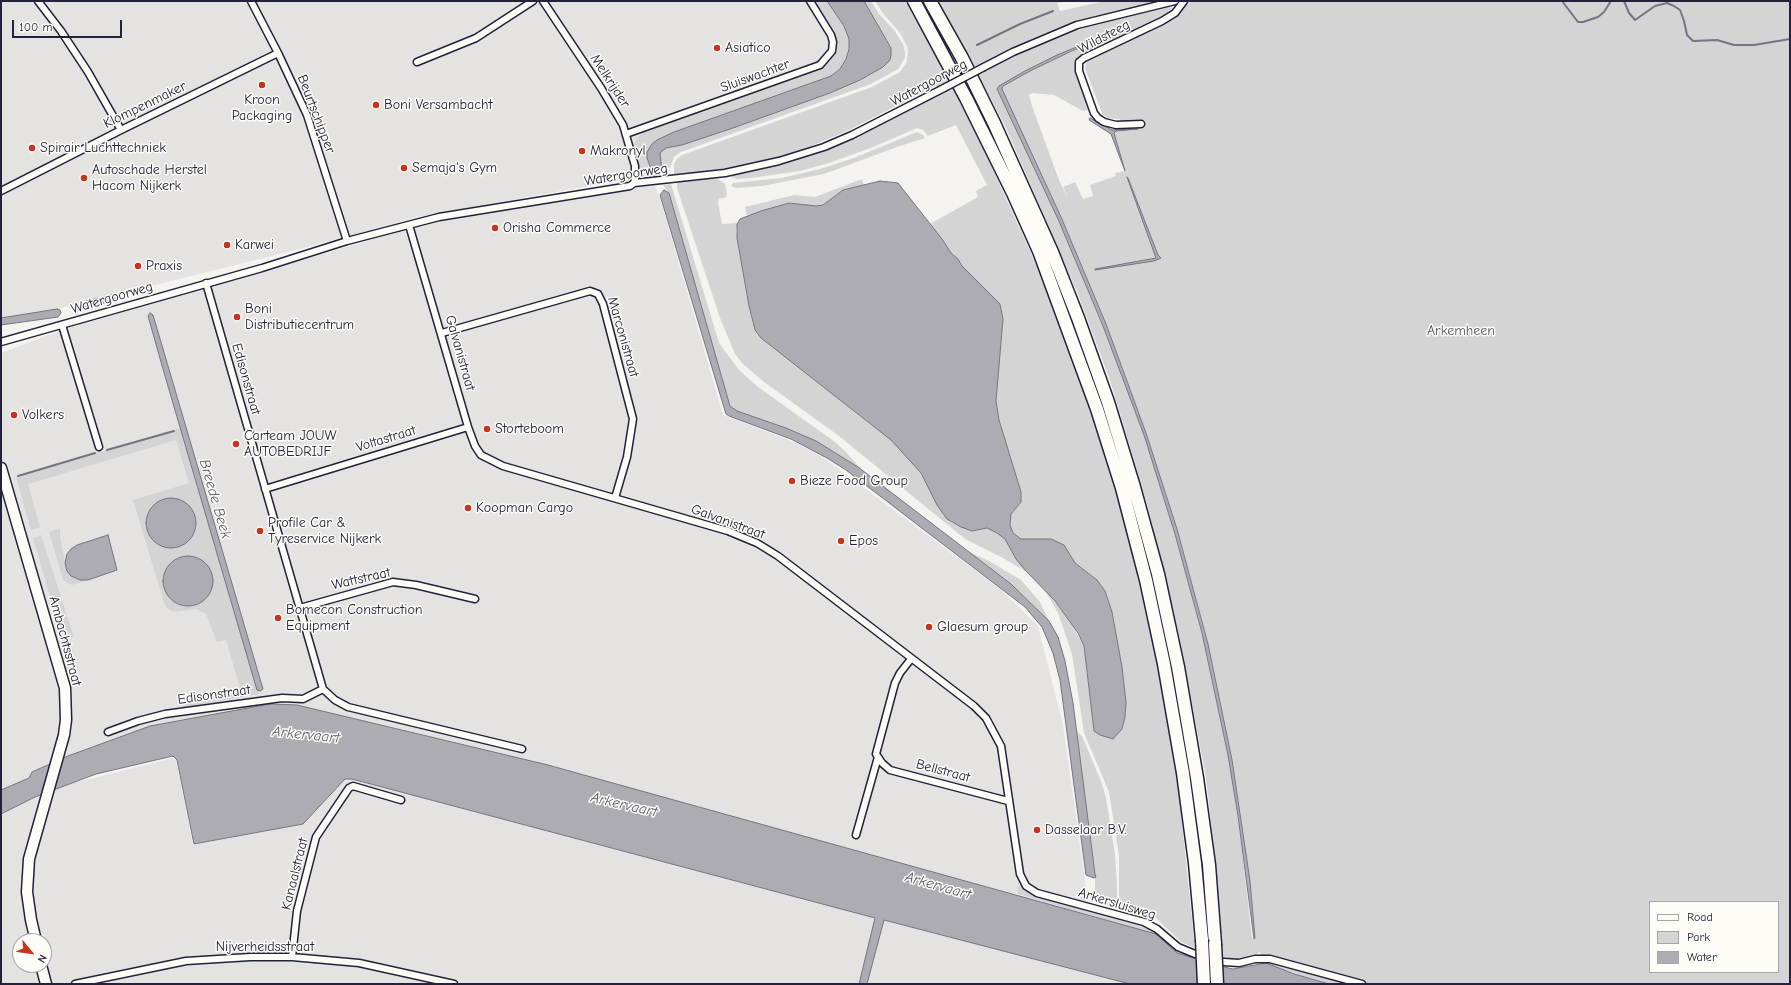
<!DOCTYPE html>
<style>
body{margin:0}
#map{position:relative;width:1791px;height:985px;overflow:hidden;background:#f4f3ef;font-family:"Comic Neue",sans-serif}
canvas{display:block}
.frame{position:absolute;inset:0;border:2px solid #22223b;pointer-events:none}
.legend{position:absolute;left:1649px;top:901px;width:130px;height:72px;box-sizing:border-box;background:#fdfcf7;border:1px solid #a5a5ac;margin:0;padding:5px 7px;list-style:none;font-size:12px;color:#22223b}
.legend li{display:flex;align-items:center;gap:8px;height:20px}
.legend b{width:20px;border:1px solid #a5a5ac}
.north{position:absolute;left:12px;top:933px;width:40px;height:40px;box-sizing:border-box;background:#fdfcf7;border:1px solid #a5a5ac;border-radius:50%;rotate:119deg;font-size:11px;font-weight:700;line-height:16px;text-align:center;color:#22223b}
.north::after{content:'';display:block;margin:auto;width:14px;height:18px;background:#c8321e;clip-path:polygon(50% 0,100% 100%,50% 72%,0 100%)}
.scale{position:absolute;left:12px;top:20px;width:110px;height:18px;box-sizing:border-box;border:2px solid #22223b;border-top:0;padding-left:5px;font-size:12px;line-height:14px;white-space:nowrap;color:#22223b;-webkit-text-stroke:3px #fdfcf7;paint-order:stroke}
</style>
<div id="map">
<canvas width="1791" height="985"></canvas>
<div class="frame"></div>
<ul class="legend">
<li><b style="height:5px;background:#fdfcf7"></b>Road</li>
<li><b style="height:11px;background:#d5d4d5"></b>Park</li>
<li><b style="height:11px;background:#acacb2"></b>Water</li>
</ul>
<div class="north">N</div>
<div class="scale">100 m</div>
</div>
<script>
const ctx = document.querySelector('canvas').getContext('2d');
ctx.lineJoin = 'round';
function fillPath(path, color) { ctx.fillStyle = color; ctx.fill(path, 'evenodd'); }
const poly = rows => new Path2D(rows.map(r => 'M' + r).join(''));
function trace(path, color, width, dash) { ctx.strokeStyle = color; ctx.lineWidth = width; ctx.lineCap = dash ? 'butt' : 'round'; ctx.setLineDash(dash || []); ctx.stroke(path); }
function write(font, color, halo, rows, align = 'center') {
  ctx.font = font + ' "Comic Neue",sans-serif'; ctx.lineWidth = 3; ctx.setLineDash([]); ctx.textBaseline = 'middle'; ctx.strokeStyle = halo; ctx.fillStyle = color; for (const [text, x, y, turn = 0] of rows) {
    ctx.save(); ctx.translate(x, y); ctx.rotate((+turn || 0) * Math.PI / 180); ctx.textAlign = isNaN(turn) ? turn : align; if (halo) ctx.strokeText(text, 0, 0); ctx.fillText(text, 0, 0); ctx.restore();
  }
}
fillPath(poly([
 [1,1,822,1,844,35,831,69,663,134,650,175,417,217,312,246,1,323],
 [655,186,659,195,723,415,789,440,821,456,1000,589,1038,626,1063,725,1090,917,267,712,58,787,173,758,176,760,193,845,303,824,345,779,352,779,880,919,1140,984,1,984,1,812,46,792,1,795,1,353,59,331,377,238,464,215,639,187],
 [20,941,44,941,44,965,20,965]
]), '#e4e3e2');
fillPath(poly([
 [815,1,827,1,844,26,849,39,849,49,846,59,840,69,831,76,674,132,657,140,647,158,650,170,654,174,659,173,660,178,650,178,640,171,635,159,634,144,637,138,645,131,817,70,830,62,836,51,837,43,832,29],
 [864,1,871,1,879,14,894,30,903,44,905,52,905,58,898,69,871,84,681,152,674,157,670,168,662,167,659,159,660,153,666,148,682,145,733,128,830,93,860,80,887,63,891,55,891,48],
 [875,1,905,1,950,82,937,89,935,86,849,130,793,154,728,170,676,176,674,174,674,164,677,159,682,155,872,87,900,72,907,62,908,48,900,33,882,12],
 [938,1,1070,1,1057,3,1060,11,1105,1,1157,1,1093,18,1039,36,1010,49,975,69],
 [1192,1,1790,1,1790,984,1264,984,1260,951,1255,956,1246,959,1223,960,1216,866,1206,778,1180,639,1148,507,1110,380,1077,292,1006,128,978,74,1030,48,1063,34,1124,15,1169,6,1172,7,1173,10,1170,13,1074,60,1088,99,1090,106,1088,110,1083,111,1054,95,1032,93,1029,95,1032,106,1060,183,1069,200,1063,187,1075,182,1083,199,1093,196,1090,185,1116,176,1115,173,1125,171,1112,129,1120,128,1120,119,1107,118,1102,113,1085,68,1087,59,1170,20,1176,17,1185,6],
 [1092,40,1098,40,1032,70,1003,86,1002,89,1061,217,1106,324,1146,433,1177,529,1208,644,1232,760,1250,881,1255,938,1254,939,1252,938,1238,816,1228,755,1202,633,1175,534,1144,435,1116,358,1058,219,997,89,999,86,1023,72],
 [1650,902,1778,902,1778,972,1650,972],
 [953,87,986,154,1050,295,1094,414,1139,573,1156,651,1176,765,1195,948,1181,942,1156,918,1119,908,1119,856,1109,792,1084,733,1072,654,1058,613,1045,590,1068,618,1084,646,1093,726,1118,734,1122,729,1125,717,1126,702,1122,667,1112,612,1105,591,1097,580,1075,563,1069,555,1051,539,1021,539,1013,533,1010,525,1011,514,1021,502,1021,492,999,420,996,401,1003,319,1000,304,962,266,958,259,951,253,930,224,978,197,976,191,987,185,956,125,928,136,923,130,917,128,873,147,829,163,800,171,751,178,737,179,731,177,732,174,858,135],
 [917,132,923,135,925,138,897,147,824,174,762,186,736,188,731,186,733,183,782,178,820,169,854,158],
 [711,178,718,179,725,184,727,194,726,197,719,199,718,203,722,224,738,223,736,229,737,238,752,322,761,338,891,440,911,461,927,482,972,531,987,528,997,533,1005,539,1008,545,1028,573,1003,558,965,539,839,436,764,382,743,364,735,354,720,318,677,188,677,182],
 [862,179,864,185,843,190,823,205,816,206,789,203,747,216,745,207,794,195,815,197],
 [671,184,719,343,739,370,758,387,835,442,846,452,862,470,816,441,786,428,737,411,729,405,669,193,663,185],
 [180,428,257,690,260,691,259,694,182,708,181,702,240,688,226,640,217,642,206,614,196,609,174,612,167,608,164,603,133,500,189,483,176,440,28,484,40,527,31,530,16,477],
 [185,503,189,506,195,523,192,536,189,540,163,546,157,543,153,540],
 [211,573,213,582,206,599,198,604,176,603,167,595],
 [60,528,60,537,67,571,82,580,88,580,72,585,63,580,49,532],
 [41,535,74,637,63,641,33,538],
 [967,551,989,561,1021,580,1040,602,1049,621,1011,584],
 [1076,730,1082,736,1101,781,1106,798,1115,854,1117,885,1117,908,1095,902,1095,874],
 [1017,886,1021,886,1026,890,1042,896,1150,928,1170,944,1196,957,1196,959,1177,953,1103,919,1018,894]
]), '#d5d4d5');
const water = poly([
 [827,1,864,1,891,48,891,55,890,60,883,67,860,80,830,93,733,128,682,145,666,148,660,153,662,171,658,173,652,172,647,158,647,152,652,144,657,140,674,132,831,76,840,69,846,59,849,49,849,39,844,26,827,1],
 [1113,32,1117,33,1072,51,1032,70,1003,86,1002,89,1061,217,1106,324,1146,433,1177,529,1208,644,1232,760,1250,881,1255,938,1254,939,1238,816,1228,755,1202,633,1175,534,1144,435,1103,326,1058,219,997,89,999,86,1023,72,1057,55,1113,32],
 [1090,118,1112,130,1138,129,1116,131,1114,133,1125,171,1111,134,1089,120,1090,118],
 [1127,177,1128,178,1158,255,1161,258,1154,261,1095,270,1095,269,1156,258,1127,177],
 [880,181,898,183,942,239,951,253,958,259,962,266,1000,304,1003,319,996,401,999,420,1021,492,1021,502,1011,514,1010,525,1013,533,1021,539,1051,539,1064,545,1075,563,1097,580,1105,591,1112,612,1122,667,1126,702,1125,717,1122,729,1113,739,1100,735,1094,731,1084,646,1078,633,1055,601,1026,571,1016,559,1005,539,997,533,987,528,972,531,961,527,947,519,937,505,921,473,891,440,761,338,755,330,749,306,737,238,737,224,740,219,761,211,789,203,816,206,823,205,843,190,880,181],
 [664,190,669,193,730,406,737,411,786,428,816,441,858,467,1011,584,1049,621,1058,637,1065,661,1073,703,1095,874,1096,877,1094,878,1086,875,1060,680,1053,653,1042,627,1025,607,846,470,827,458,791,439,729,416,726,414,660,195,664,190],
 [115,294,118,296,116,299,89,308,84,307,86,301,115,294],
 [57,309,60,310,61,313,58,317,1,325,1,318,57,309],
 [150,313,153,315,263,689,260,691,257,690,165,376,148,316,150,313],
 '146 523a25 25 0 1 1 50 0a25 25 0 1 1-50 0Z',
 [108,535,117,570,88,580,80,580,71,576,67,571,65,563,67,554,71,549,77,545,108,535],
 '163 581a25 25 0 1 1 50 0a25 25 0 1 1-50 0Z',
 [270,704,297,705,548,765,1156,934,1177,953,1224,967,1233,969,1266,963,1294,974,1329,984,1130,984,884,920,867,984,859,984,875,918,352,779,345,779,303,824,194,844,177,760,173,756,96,774,35,797,1,814,1,790,29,778,32,772,68,756,150,726,270,704]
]);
fillPath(water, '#acacb2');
trace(water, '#757582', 1);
trace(poly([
 [1562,1,1578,22,1583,22,1598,17,1604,12,1611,1],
 [1624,1,1629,13,1635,20,1655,6,1667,3,1674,6,1680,10,1684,21,1687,35,1693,41,1717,40,1734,45,1754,45,1790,39],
 [977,45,1020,24,1053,11],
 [107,450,174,431],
 [18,476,95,453]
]), '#757582', 2);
const street = poly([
 [38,1,61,31,88,72,121,130],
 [251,1,278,53,307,115,347,241],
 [543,1,601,88,623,125,635,166,635,178,634,183],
 [417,62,476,38,533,1],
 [984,67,1013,52,1077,25,1175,1],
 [1141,124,1116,125,1104,122,1098,118,1094,113,1079,71,1079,62,1084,58,1162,21,1175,13,1184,1],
 [626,134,820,65,832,51,833,42,831,35,810,1],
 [1,191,121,130,278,53],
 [409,225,468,427,475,446,481,455,503,466,728,531,757,543,778,556,974,706,986,718,1001,746,1020,874,1026,886,1037,893,1144,922,1157,929,1178,947,1195,954],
 [206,283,323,689,335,700,348,707,522,749],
 [62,325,99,447],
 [442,333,590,291,598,294,603,304,633,419,627,457,615,498],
 [1,342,262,268,347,241,439,217,630,186,634,183,725,173,779,161,824,147,852,135,944,88],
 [265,489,468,427],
 [300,608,393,582,416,585,475,599],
 [911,659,900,673,895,683,876,754,882,763,890,770,1008,801],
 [108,732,138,721,165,714,282,698,303,699,323,689],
 [856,835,878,757],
 [292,957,297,911,316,837,349,788,353,786,401,800],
 [1224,962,1239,963,1255,959,1270,959,1362,984],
 [75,984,186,961,250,957,292,957,359,963,454,984]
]);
const primary = poly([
 [1,468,65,688,66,720,64,735,29,859,27,892,31,920,36,941],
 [41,965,46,984]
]);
const highway = poly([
 [914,1,966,98,1013,193,1039,251,1097,409,1122,488,1146,580,1164,664,1183,773,1195,863,1202,940],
 [930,1,962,58,994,123,1052,252,1078,318,1108,402,1134,487,1158,574,1178,667,1197,778,1209,865,1215,944]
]);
trace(street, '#22223b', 9);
trace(primary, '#22223b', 13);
trace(highway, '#22223b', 15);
trace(street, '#fdfcf7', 6);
trace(primary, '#fdfcf7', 10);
trace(highway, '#fdfcf7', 12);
const streetBridge = poly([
 [944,88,984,67]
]);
const highwayBridge = poly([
 [1202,940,1204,984],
 [1215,944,1217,984]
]);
trace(streetBridge, '#22223b', 9, []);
trace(highwayBridge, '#22223b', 15, []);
trace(streetBridge, '#fdfcf7', 6);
trace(highwayBridge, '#fdfcf7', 12);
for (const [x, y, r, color] of [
 [717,48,4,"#c8321e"],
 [262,85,4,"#c8321e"],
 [376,105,4,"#c8321e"],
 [32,148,4,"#c8321e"],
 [582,151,4,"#c8321e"],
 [404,168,4,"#c8321e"],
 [84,178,4,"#c8321e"],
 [495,228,4,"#c8321e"],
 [227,245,4,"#c8321e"],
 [138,266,4,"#c8321e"],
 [237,317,4,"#c8321e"],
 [14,415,4,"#c8321e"],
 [487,429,4,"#c8321e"],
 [236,444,4,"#c8321e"],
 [792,481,4,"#c8321e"],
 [468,508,4,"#c8321e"],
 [260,531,4,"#c8321e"],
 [841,541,4,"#c8321e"],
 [278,618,4,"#c8321e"],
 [929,627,4,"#c8321e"],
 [1037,830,4,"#c8321e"]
]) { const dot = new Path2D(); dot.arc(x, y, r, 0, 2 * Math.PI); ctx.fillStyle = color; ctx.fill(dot); trace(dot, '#fdfcf7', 1.5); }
write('14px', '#22223b', '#fdfcf7', [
 ["Wildsteeg",1104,37,-28],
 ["Sluiswachter",755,76,-20],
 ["Melkrijder",610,81,57],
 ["Watergoorweg",929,83,-28],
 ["Klompenmaker",145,105,-26],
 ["Beurtschipper",316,114,69],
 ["Watergoorweg",626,175,-9],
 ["Watergoorweg",112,298,-16],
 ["Marconistraat",623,337,74],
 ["Galvanistraat",460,353,74],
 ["Edisonstraat",246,379,74],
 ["Voltastraat",386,439,-17],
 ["Galvanistraat",728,522,20],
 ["Wattstraat",361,579,-13],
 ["Ambachtsstraat",65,641,75],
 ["Edisonstraat",214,695,-8],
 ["Bellstraat",943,771,15],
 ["Kanaalstraat",295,874,-76],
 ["Arkersluisweg",1117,904,17],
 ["Nijverheidsstraat",265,947]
]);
write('14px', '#22223b', '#fdfcf7', [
 ["Asiatico",725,48],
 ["Kroon",262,100,"center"],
 ["Packaging",262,116,"center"],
 ["Boni Versambacht",384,105],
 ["Spirair Luchttechniek",40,148],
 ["Makronyl",590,151],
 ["Semaja's Gym",412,168],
 ["Autoschade Herstel",92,170],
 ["Hacom Nijkerk",92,186],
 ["Orisha Commerce",503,228],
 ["Karwei",235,245],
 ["Praxis",146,266],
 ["Boni",245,309],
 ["Distributiecentrum",245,325],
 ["Volkers",22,415],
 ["Storteboom",495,429],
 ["Carteam JOUW",244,436],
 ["AUTOBEDRIJF",244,452],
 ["Bieze Food Group",800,481],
 ["Koopman Cargo",476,508],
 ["Profile Car &",268,523],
 ["Tyreservice Nijkerk",268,539],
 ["Epos",849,541],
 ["Bomecon Construction",286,610],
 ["Equipment",286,626],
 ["Glaesum group",937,627],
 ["Dasselaar B.V.",1045,830]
], 'left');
write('14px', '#585769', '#fdfcf7', [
 ["Arkemheen",1461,331]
]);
write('italic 15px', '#59596b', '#fdfcf7', [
 ["Breede Beek",215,499,74],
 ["Arkervaart",306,735,6],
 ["Arkervaart",624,805,13],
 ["Arkervaart",938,886,16]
]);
</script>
